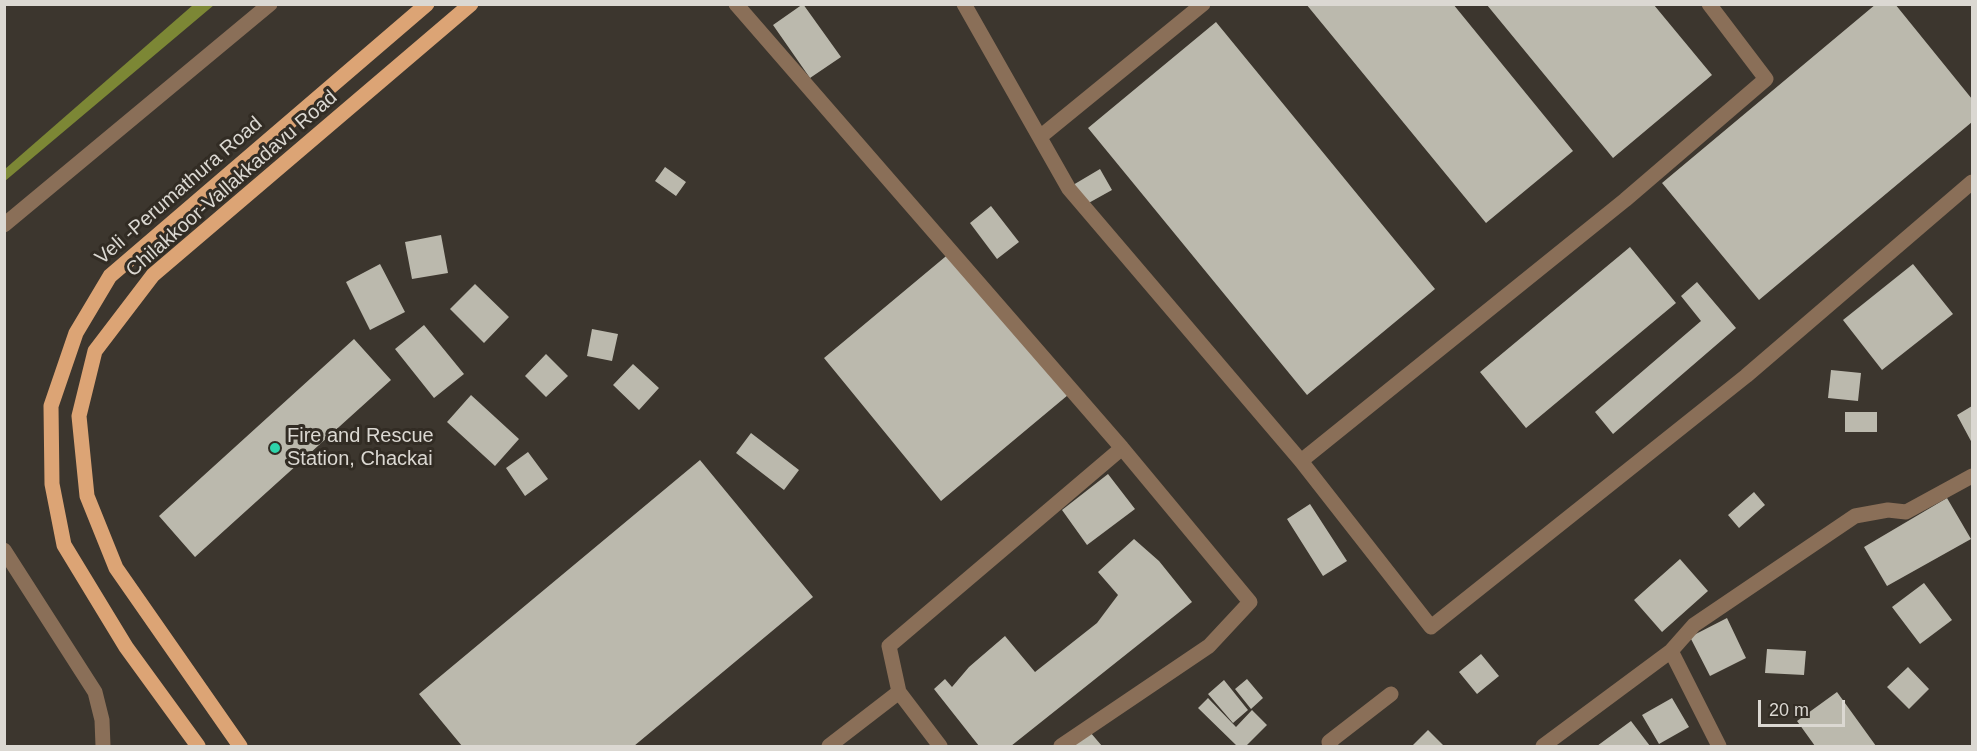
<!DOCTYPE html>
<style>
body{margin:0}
#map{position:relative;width:1977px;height:751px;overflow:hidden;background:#3c362e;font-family:Helvetica,sans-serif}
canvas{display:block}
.frame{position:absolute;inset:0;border:6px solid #dbd8d2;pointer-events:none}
.scale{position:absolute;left:1758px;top:700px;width:87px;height:27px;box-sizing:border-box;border:3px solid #dbd8d2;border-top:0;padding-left:8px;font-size:18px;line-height:21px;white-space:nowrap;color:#dbd8d2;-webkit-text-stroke:4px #322c24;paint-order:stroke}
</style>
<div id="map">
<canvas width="1977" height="751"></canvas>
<div class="frame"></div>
<div class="scale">20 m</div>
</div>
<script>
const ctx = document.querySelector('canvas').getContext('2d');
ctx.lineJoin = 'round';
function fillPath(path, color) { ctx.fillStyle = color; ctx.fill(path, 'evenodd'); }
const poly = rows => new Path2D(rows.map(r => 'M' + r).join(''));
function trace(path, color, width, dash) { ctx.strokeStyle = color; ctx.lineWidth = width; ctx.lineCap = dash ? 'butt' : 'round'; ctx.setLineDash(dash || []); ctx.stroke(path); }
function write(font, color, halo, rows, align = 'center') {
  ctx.font = font + ' Helvetica,sans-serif'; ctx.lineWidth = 6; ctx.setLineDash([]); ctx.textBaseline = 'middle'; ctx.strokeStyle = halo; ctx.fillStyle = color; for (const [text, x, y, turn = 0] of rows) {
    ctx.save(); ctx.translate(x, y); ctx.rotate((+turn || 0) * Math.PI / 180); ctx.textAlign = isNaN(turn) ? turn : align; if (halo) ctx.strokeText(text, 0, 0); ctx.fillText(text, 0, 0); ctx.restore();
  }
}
fillPath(poly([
 [193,5,214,5,5,181,5,169]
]), '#7c8735');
fillPath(poly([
 [803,4,841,57,810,78,773,25],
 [1306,4,1453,4,1573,151,1486,223],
 [1876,4,1895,4,1972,99,1972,122,1759,300,1662,183],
 [1487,5,1654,5,1712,75,1613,158],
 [1216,22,1435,289,1307,395,1088,128],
 [665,167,686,182,676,196,655,181],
 [1100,169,1112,190,1085,205,1073,185],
 [991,206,1019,242,997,259,970,223],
 [441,235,448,273,412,279,405,242],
 [1630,247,1676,303,1526,428,1480,372],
 [951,252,1068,395,941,501,824,358],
 [380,264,405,312,370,330,346,282],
 [1913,264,1953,314,1882,370,1843,320],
 [1697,282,1736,328,1613,434,1595,412,1701,321,1681,296],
 [475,284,509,317,484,343,450,309],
 [424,325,464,374,434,398,395,349],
 [592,329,618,334,612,361,587,356],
 [354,339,391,380,195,557,159,516],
 [546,354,568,376,546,397,525,376],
 [633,364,659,388,639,410,613,385],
 [1831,370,1861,373,1858,401,1828,398],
 [471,395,519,439,495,466,447,422],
 [1972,406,1972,443,1957,415],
 [1845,412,1877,412,1877,432,1845,432],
 [751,433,799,470,784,490,736,453],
 [528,452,548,479,525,496,506,468],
 [700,460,813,597,634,746,462,746,419,694],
 [1108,474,1135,509,1087,545,1062,510],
 [1754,492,1765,505,1739,528,1728,515],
 [1947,498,1971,539,1887,586,1864,547],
 [1310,504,1347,561,1323,576,1287,519],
 [1134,539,1159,561,1192,602,1011,746,979,746,934,689,945,679,952,687,969,667,1005,636,1035,672,1097,623,1118,595,1098,572],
 [1680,559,1708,591,1662,632,1634,600],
 [1924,583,1952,620,1920,644,1892,607],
 [1727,618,1746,658,1710,676,1690,637],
 [1767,649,1806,651,1804,675,1765,673],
 [1481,654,1499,676,1477,694,1459,672],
 [1908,667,1929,689,1909,709,1887,687],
 [1247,679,1263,698,1251,709,1235,689],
 [1224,680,1248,710,1233,723,1208,694],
 [1837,692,1876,746,1815,746,1797,721],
 [1208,698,1236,727,1252,710,1267,725,1246,746,1237,746,1198,708],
 [1672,698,1689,727,1659,744,1642,715],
 [1631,721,1650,746,1597,746],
 [1428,730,1444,746,1412,746],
 [1090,732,1102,746,1073,746]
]), '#bbb9ad');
trace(poly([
 [736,4,1122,448,1250,602,1209,646,1061,746],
 [964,4,1069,189,1301,461,1431,627,1746,376,1972,182],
 [1040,137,1203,4],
 [4,225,270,4],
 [1301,461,1625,200,1766,79,1709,4],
 [4,550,95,692,102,720,103,746],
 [1671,651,1719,746],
 [899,692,940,746],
 [829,746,899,692,889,646,1122,448],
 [1331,746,1329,742,1391,694],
 [1543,746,1671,651,1694,625,1855,516,1888,510,1906,512,1972,476]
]), '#8a6f58', 15);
trace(poly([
 [198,746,126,647,64,545,52,484,51,406,76,333,110,276,427,4],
 [240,746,116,568,87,496,79,416,95,351,153,275,471,4]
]), '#dca475', 15);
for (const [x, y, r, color] of [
 [275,448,6,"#2ed4ab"]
]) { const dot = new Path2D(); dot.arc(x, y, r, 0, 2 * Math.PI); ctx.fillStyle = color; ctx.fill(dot); trace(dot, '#322c24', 2); }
write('20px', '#dbd8d2', '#322c24', [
 ["Chilakkoor-Vallakkadavu Road",232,184,-41],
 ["Veli -Perumathura Road",179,191,-41]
]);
write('20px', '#dbd8d2', '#322c24', [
 ["Fire and Rescue",287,436],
 ["Station, Chackai",287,459]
], 'left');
</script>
